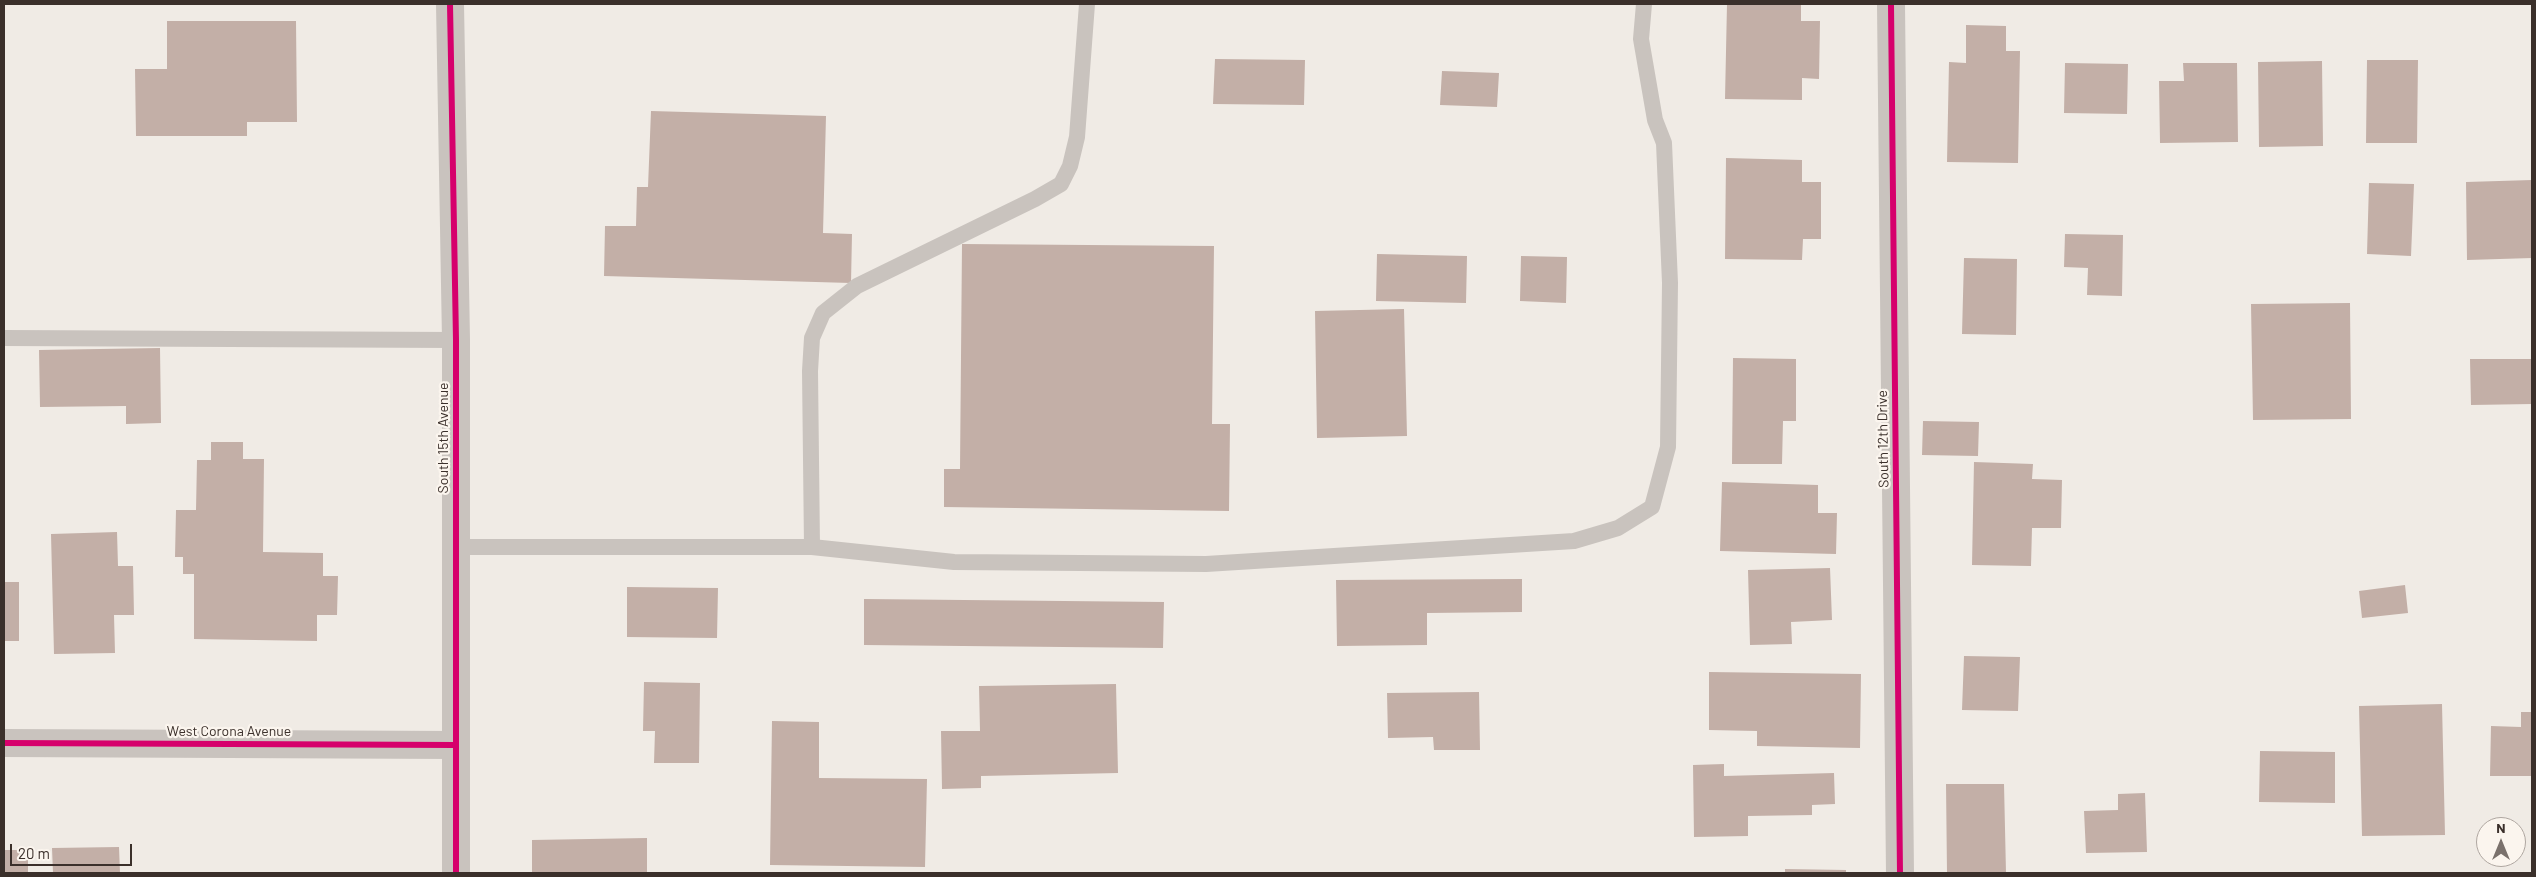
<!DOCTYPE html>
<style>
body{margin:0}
#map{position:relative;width:2536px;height:877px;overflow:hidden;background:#f0ebe5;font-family:Barlow,sans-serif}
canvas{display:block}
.frame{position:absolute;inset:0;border:5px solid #3b302b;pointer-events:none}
.north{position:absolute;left:2476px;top:817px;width:50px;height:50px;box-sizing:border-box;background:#fbf5ee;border:1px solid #aea6a0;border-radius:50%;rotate:0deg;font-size:14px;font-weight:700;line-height:20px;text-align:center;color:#3b302b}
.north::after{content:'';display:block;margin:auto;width:18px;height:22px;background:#7a716c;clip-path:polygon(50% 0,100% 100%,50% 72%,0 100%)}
.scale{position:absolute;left:10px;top:844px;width:122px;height:22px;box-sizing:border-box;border:2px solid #3b302b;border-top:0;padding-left:6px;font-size:15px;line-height:18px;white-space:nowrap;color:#3b302b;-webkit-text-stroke:4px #fbf5ee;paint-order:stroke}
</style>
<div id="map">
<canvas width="2536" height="877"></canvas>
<div class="frame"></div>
<div class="north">N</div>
<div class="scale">20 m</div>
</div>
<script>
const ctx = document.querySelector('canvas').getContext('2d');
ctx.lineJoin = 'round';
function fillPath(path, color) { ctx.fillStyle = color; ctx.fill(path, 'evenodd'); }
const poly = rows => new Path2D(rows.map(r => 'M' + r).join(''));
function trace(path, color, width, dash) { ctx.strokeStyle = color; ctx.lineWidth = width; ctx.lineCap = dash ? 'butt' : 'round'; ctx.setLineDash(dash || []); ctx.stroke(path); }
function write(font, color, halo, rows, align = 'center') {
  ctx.font = font + ' Barlow,sans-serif'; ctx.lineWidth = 4.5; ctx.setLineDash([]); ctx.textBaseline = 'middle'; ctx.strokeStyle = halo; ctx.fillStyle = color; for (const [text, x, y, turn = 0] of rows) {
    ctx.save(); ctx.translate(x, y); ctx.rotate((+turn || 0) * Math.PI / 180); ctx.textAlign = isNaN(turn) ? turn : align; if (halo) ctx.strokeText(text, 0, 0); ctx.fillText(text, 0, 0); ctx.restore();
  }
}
fillPath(poly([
 [1727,4,1801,4,1801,21,1820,21,1819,79,1802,78,1802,100,1725,99],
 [167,21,296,21,297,122,247,122,247,136,136,136,135,69,167,69],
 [1966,25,2006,26,2006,51,2020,51,2018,163,1947,162,1949,62,1966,63],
 [1215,59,1305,60,1304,105,1213,104],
 [2367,60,2418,60,2417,143,2366,143],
 [2322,61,2323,146,2259,147,2258,62],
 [2065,63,2128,64,2127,114,2064,113],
 [2183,63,2237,63,2238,142,2160,143,2159,81,2184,81],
 [1442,71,1499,73,1497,107,1440,105],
 [651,111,826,116,823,233,852,234,851,283,604,276,605,226,636,226,637,187,648,187],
 [1726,158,1802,160,1802,182,1821,182,1821,239,1803,239,1802,260,1725,259],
 [2532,180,2532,258,2467,260,2466,182],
 [2369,183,2414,184,2411,256,2367,254],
 [2065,234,2123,235,2122,296,2087,295,2088,268,2064,267],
 [962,244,1214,246,1212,424,1230,424,1229,511,944,507,944,469,960,469],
 [1377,254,1467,256,1466,303,1376,301],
 [1521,256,1567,257,1566,303,1520,301],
 [1964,258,2017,259,2016,335,1962,334],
 [2350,303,2351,419,2253,420,2251,304],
 [1404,309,1407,436,1317,438,1315,311],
 [160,348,161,423,126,424,126,406,40,407,39,350],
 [1733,358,1796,359,1796,421,1783,421,1782,464,1732,464],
 [2470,359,2532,359,2532,404,2471,405],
 [1923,421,1979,422,1978,456,1922,455],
 [211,442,243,442,243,459,264,459,263,552,323,553,323,576,338,576,337,615,317,615,317,641,194,639,194,574,183,574,183,557,175,557,176,510,196,510,197,460,211,460],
 [1974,462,2033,464,2032,479,2062,480,2061,528,2032,528,2031,566,1972,565],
 [1722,482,1818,485,1818,513,1837,513,1836,554,1720,551],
 [117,532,118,566,133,566,134,615,114,615,115,653,54,654,51,534],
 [1830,568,1832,620,1791,622,1792,644,1750,645,1748,570],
 [1522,579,1522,612,1427,613,1427,645,1337,646,1336,580],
 [4,582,19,582,19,641,4,641],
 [2405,585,2408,613,2362,618,2359,591],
 [627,587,718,588,717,638,627,637],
 [864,599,1164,602,1163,648,864,645],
 [1964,656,2020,657,2018,711,1962,710],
 [1709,672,1861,674,1860,748,1757,746,1757,731,1709,730],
 [644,682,700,683,699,763,654,763,655,731,643,731],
 [1116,684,1118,773,981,776,981,788,942,789,941,731,980,731,979,686],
 [1479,692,1480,750,1434,750,1433,737,1388,738,1387,693],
 [2442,704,2445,835,2362,836,2359,706],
 [2521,712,2532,712,2532,776,2490,776,2491,726,2521,727],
 [772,721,819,722,819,778,927,779,925,867,770,865],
 [2260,751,2335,752,2335,803,2259,802],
 [1724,764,1724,776,1834,773,1835,804,1812,805,1812,815,1748,816,1748,836,1694,837,1693,765],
 [1946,784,2004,784,2006,873,1947,873],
 [2145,793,2147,852,2086,853,2084,811,2118,810,2118,794],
 [647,838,647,873,532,873,532,840],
 [119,847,120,873,53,873,52,848],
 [4,850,28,850,28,873,4,873],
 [1785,869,1846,870,1846,873,1785,873]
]), '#c3afa7');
trace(poly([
 [4,338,456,340],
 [455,547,812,547,810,371,812,338,823,313,857,286,1035,199,1061,184,1070,166,1077,137,1087,4],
 [812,547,954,562,1206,564,1574,541,1618,528,1652,507,1668,447,1670,283,1664,143,1655,120,1641,39,1644,4]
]), '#c9c3be', 16);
trace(poly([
 [1891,4,1900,873],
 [4,743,455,745]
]), '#c9c3be', 28);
trace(poly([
 [450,4,456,340,456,873]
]), '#c9c3be', 28);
trace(poly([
 [450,4,456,340,456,873],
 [1891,4,1900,873],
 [4,743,455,745]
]), '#d6006c', 6);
write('14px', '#3b302b', '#fbf5ee', [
 ["South 15th Avenue",443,438,-90],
 ["South 12th Drive",1883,439,-91],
 ["West Corona Avenue",229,731]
]);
</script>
